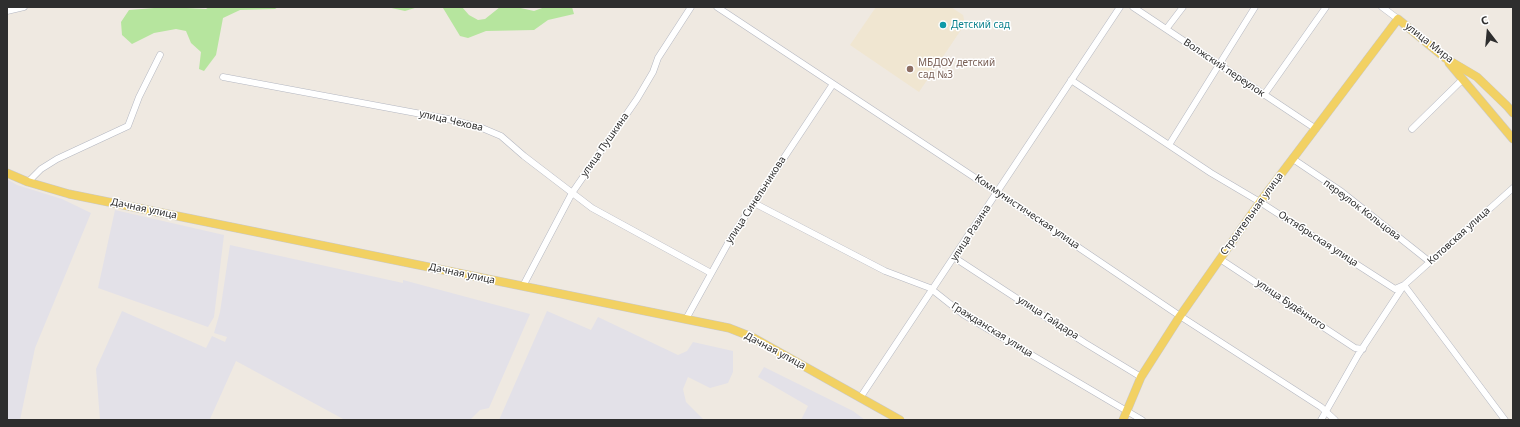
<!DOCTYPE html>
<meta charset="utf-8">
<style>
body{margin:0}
#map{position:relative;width:1520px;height:427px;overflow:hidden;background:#efe9e1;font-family:"Noto Sans",sans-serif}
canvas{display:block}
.frame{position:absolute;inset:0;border:8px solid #2e2e2e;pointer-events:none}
.north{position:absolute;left:1468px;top:12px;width:40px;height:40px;-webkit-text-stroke:3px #fff;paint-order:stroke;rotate:344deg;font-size:11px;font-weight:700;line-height:16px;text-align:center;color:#2e2e2e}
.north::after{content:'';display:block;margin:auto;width:14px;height:18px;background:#2e2e2e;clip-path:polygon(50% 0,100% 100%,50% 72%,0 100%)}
</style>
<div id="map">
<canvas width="1520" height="427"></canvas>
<div class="frame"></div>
<div class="north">С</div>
</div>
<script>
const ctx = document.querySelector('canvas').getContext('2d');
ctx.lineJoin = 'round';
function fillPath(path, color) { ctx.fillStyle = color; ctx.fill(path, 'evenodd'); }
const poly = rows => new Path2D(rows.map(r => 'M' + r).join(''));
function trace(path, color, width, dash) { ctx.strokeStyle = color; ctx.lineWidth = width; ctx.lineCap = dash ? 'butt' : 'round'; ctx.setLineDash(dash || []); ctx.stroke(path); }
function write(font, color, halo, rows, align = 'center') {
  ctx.font = font + ' "Noto Sans",sans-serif'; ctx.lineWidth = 3; ctx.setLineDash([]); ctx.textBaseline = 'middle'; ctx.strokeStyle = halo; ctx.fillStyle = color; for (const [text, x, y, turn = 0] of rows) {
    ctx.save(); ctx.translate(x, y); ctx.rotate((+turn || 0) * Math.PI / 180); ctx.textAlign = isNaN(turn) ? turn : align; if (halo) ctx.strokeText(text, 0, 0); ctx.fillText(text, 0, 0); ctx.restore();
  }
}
fillPath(poly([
 [7,179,17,185,62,199,91,213,35,348,20,420,7,420],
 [115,210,224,235,214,317,208,327,98,288],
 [230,245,403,283,403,280,530,314,489,408,480,410,470,420,345,420,236,361,210,419,211,420,100,420,96,369,122,311,206,348,212,336,225,342,227,337,214,333,220,312],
 [547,311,591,330,598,317,678,355,687,351,693,342,733,351,733,372,728,383,710,388,688,377,683,389,686,402,704,420,499,420],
 [764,367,853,411,865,420,801,420,808,406,758,377]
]), '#e3e1e8');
fillPath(poly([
 [876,7,951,7,963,15,965,24,919,92,850,45]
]), '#f0e6d1');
fillPath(poly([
 [167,7,206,9,209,7,278,7,275,9,240,10,223,18,216,55,204,71,199,69,201,52,191,43,186,31,176,29,154,33,132,44,122,35,121,22,129,10],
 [387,7,418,7,405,11],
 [437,7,462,7,469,15,478,20,485,19,500,7,516,7,534,11,545,7,572,7,574,14,548,20,534,30,486,31,468,38,460,36,443,8]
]), '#b6e59e');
const minor = poly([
 [717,7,998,193,1180,316,1321,407,1335,420],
 [1133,7,1316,129],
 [1382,7,1398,19],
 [7,11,24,7],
 [1167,28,1183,7],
 [223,77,448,119,482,128,501,136,524,156,592,208,711,273],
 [1071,80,1211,173,1260,202,1395,289,1404,285,1505,420],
 [1264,95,1326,7],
 [1412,129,1463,79],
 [1169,145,1255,7],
 [1293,159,1342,192,1430,262],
 [28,182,41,169,57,159,128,126,139,97,160,55],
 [754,203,885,271,930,288,964,315,1142,420],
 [955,258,1085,343,1141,377],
 [1220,259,1355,348,1363,349],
 [523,286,572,193,637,99,653,72,658,58,691,7],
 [686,319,732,236,833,84],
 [860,398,1120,7],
 [1321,420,1358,355,1404,285,1513,188]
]);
const major = poly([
 [1449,63,1513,139],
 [7,173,28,182,69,194,729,328,752,337,900,420],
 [1123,420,1141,377,1180,316,1260,202,1398,19,1445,58,1477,77,1507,106,1513,113]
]);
trace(minor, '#b4b7c1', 7);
trace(major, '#c9c9c9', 9);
trace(minor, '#fff', 6);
trace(major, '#f2d163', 8);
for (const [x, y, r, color] of [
 [943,25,4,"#0f9aa8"],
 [910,69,4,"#8d6e63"]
]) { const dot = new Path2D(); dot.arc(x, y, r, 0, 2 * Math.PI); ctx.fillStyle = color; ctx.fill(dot); trace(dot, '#fff', 1.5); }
write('10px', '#0d838f', '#fff', [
 ["Детский сад",951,25]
], 'left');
write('10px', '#2e2e2e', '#fff', [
 ["улица Мира",1429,43,38],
 ["Волжский переулок",1224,68,34],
 ["улица Чехова",451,121,13],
 ["улица Пушкина",605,145,-55],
 ["улица Синельникова",756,200,-57],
 ["Дачная улица",144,209,12],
 ["переулок Кольцова",1362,210,37],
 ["Коммунистическая улица",1027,212,34],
 ["Строительная улица",1252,214,-54],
 ["улица Разина",971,233,-57],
 ["Котовская улица",1459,236,-42],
 ["Октябрьская улица",1318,239,33],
 ["Дачная улица",462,274,12],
 ["улица Будённого",1291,305,34],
 ["улица Гайдара",1048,318,33],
 ["Гражданская улица",992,330,32],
 ["Дачная улица",775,351,28]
]);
write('10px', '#785e54', '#fff', [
 ["МБДОУ детский",918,63],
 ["сад №3",918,75]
], 'left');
</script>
